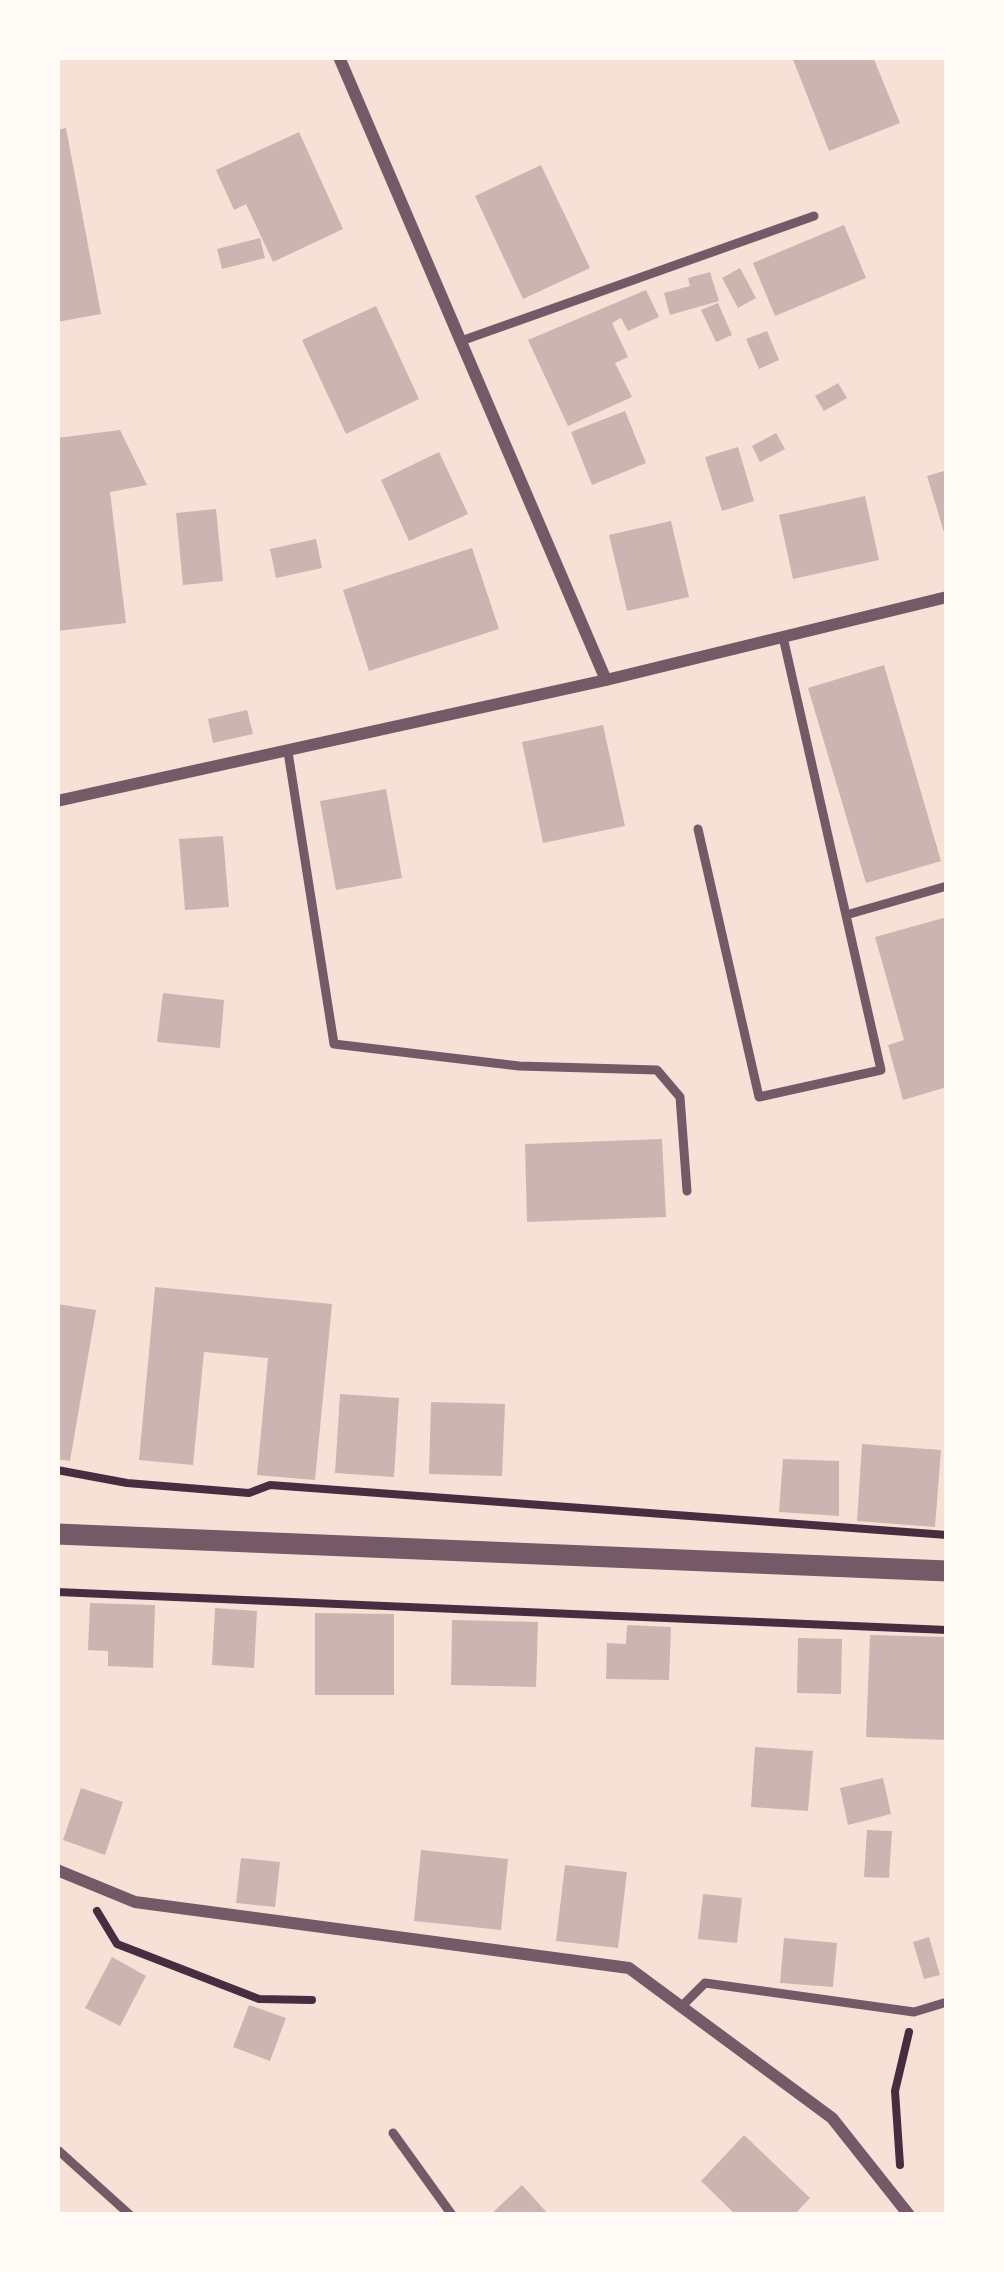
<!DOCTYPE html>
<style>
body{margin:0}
#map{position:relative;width:1004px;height:2272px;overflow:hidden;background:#f7e1d7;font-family:Inter,sans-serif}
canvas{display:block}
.frame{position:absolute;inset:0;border:60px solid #fffaf5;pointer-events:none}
</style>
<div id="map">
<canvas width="1004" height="2272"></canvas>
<div class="frame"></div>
</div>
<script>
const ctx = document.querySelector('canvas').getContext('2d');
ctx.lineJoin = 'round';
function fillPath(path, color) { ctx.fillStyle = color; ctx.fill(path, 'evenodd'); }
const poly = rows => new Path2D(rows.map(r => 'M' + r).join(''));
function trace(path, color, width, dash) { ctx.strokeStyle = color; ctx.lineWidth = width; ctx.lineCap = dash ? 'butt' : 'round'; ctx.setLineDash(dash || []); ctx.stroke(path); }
fillPath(poly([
 [792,57,873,57,900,123,829,151],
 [66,128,101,314,57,322,57,130],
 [299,132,343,229,273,262,246,204,234,210,216,170],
 [541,165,590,268,523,299,475,196],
 [844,225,866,278,775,316,753,263],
 [260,238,265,258,222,269,217,249],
 [740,268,756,298,738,308,722,278],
 [710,272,719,301,670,315,664,293,690,286,688,278],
 [646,290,659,317,628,331,621,318,612,323,628,357,615,363,632,397,568,426,528,340],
 [718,303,732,335,716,342,701,310],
 [376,306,419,399,346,434,302,340],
 [767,331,779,360,759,369,746,339],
 [838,383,847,398,824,411,815,396],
 [625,411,646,463,592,485,571,432],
 [120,430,147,485,110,492,126,623,57,631,57,438],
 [776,433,785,449,760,462,752,446],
 [738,447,754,501,722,511,705,457],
 [439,452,468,514,409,541,381,480],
 [947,470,947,539,946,539,927,476],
 [865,496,879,560,793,579,779,515],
 [216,509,223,581,183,585,176,513],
 [671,521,689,597,627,611,609,535],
 [316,539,322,568,276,578,270,549],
 [472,548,499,629,369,671,343,590],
 [884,665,941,861,866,883,808,688],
 [247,710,253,734,213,743,208,719],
 [603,725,625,826,543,843,522,742],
 [386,789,402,878,336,890,320,801],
 [223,836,229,907,185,910,179,839],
 [947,917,947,1087,903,1100,888,1045,904,1040,875,937],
 [163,993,224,1000,220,1048,157,1042],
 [662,1139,666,1217,527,1222,525,1144],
 [155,1287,332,1304,315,1480,257,1475,268,1358,204,1352,193,1465,139,1460],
 [57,1304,96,1310,70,1461,57,1459],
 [340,1394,399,1398,394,1477,335,1473],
 [431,1402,505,1404,502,1476,429,1474],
 [862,1444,941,1450,935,1527,857,1521],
 [783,1459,839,1461,839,1516,779,1512],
 [90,1603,155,1605,153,1668,108,1666,108,1651,88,1650],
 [215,1608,257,1611,254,1668,212,1665],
 [315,1613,394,1614,394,1695,315,1695],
 [452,1620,538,1622,536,1687,451,1685],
 [627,1625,671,1627,669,1680,606,1679,607,1643,626,1644],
 [870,1635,947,1637,947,1740,866,1737],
 [798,1638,842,1639,841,1694,797,1693],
 [755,1747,813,1751,808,1811,751,1807],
 [883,1778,891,1814,848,1825,840,1788],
 [81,1788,123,1802,105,1855,63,1840],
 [867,1830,892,1831,889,1878,864,1877],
 [421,1850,508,1859,501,1930,414,1921],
 [241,1858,280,1862,275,1907,236,1903],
 [565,1865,627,1872,618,1948,556,1941],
 [703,1894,742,1898,737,1943,698,1939],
 [929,1937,940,1975,924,1979,913,1942],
 [784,1938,837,1943,833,1987,780,1983],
 [112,1957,146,1976,120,2026,85,2008],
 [249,2005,286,2018,270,2061,233,2047],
 [744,2135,810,2198,794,2215,736,2215,701,2181],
 [522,2185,549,2215,490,2215]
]), '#ccb4b1');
trace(poly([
 [57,1470,127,1483,249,1493,270,1485,947,1535],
 [57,1592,947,1630],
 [97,1911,117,1944,259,1999,312,2000],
 [900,2165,895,2091,909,2032]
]), '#4a2c40', 8);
trace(poly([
 [461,341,814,216],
 [288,752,334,1044,519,1066,657,1070,680,1097,687,1191],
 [698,829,759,1097,881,1070,783,637],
 [846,915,947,886],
 [681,2007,705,1983,914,2012,947,2002],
 [393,2133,452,2215],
 [59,2151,130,2215]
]), '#755966', 9);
trace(poly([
 [339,57,606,680],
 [57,801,606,680,947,597],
 [57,1870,135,1902,629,1968,832,2118,909,2215]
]), '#755966', 12);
trace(poly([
 [57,1534,947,1571]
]), '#755966', 21);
</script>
